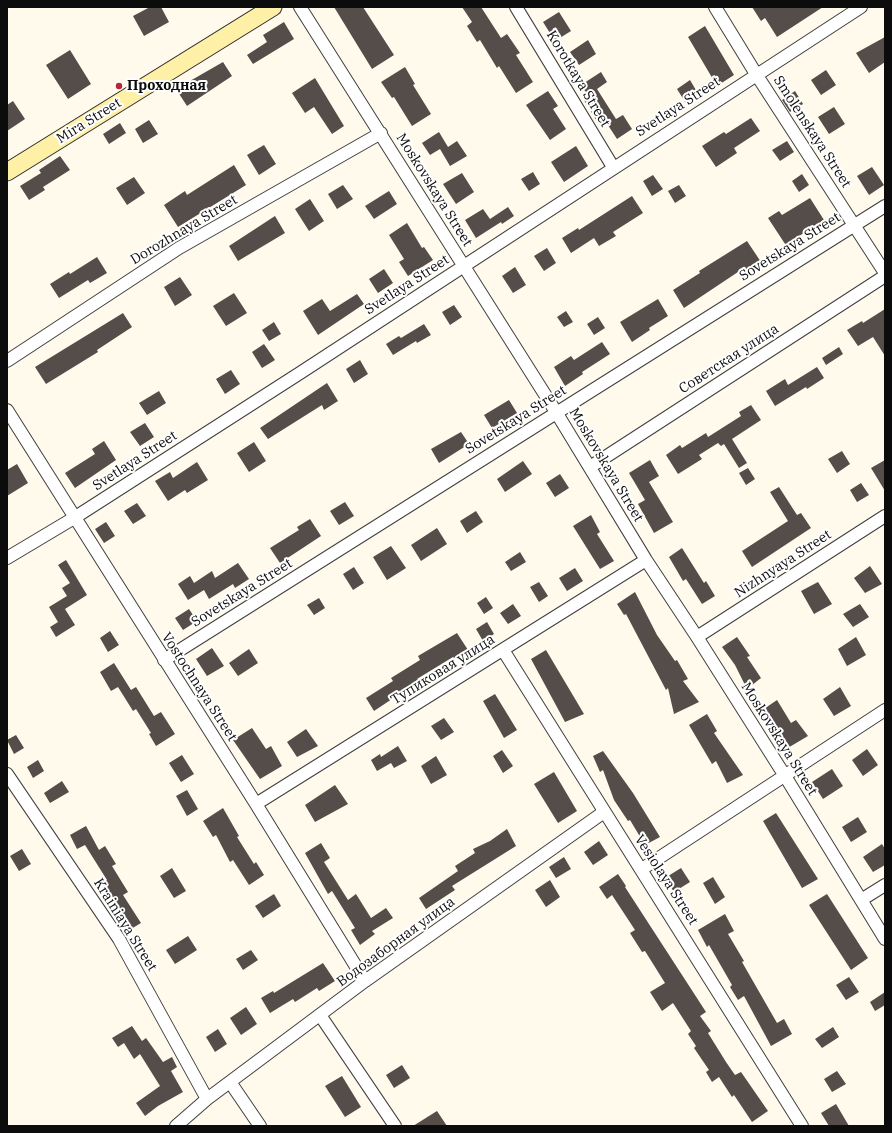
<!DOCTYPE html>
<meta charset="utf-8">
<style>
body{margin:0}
#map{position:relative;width:892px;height:1133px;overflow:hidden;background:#fffaec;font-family:"IBM Plex Serif",serif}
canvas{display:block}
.frame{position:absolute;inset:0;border:8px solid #0c0c0c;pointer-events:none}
</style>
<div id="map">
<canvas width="892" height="1133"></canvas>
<div class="frame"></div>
</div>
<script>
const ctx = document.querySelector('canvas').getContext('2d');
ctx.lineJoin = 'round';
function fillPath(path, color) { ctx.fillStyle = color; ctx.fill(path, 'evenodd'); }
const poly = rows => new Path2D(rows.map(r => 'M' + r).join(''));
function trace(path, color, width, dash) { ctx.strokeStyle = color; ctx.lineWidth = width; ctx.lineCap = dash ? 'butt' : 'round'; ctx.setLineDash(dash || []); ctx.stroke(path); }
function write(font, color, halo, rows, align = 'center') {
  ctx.font = font + ' "IBM Plex Serif",serif'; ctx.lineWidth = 4; ctx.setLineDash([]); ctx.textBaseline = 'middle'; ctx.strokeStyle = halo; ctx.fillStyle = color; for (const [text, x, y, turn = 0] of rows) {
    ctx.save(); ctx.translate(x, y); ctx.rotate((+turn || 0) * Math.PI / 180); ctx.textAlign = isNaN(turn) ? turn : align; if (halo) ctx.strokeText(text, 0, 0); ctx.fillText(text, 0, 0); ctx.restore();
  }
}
fillPath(poly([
 [150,7,161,7,169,22,144,36,133,16],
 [334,7,363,7,394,55,372,69],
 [462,7,481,7,501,38,507,34,520,53,516,55,533,82,516,93,499,66,497,68,480,40,477,42,467,26,472,22],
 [752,7,823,7,777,37,765,18,761,21],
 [559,12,571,31,555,41,543,22],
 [284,22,294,39,253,64,247,55,267,42,263,35],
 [705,26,734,75,717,86,688,37],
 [885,37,885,62,869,73,856,53],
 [588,40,596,54,579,65,570,52],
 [70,50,91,84,68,99,46,65],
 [223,62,232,76,187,106,176,89],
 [405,67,415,84,413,85,431,114,412,126,394,97,392,98,381,82],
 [826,70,836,85,821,95,811,80],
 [601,72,607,82,597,89,616,119,623,115,632,129,617,139,604,119,598,123,584,100,589,97,581,85],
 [315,78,344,126,332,134,314,107,305,113,292,93],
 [690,80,700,97,687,105,677,89],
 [548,91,558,106,553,109,566,129,550,140,526,105],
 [795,91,803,104,790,112,782,100],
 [13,101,25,119,7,131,7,105],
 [834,107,845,124,829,134,818,117],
 [751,118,760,131,734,148,737,153,716,167,702,146,724,132,726,134],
 [149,120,158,134,143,143,135,129],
 [120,123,126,133,109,144,103,134],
 [439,132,448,147,457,141,467,156,450,166,440,149,430,155,422,143],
 [787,141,794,152,780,161,772,150],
 [264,145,276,164,259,175,247,155],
 [576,146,588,166,564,182,551,162],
 [60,156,70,170,43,187,45,190,29,200,20,186,41,173,39,170],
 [234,165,246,185,178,227,164,205,185,191,187,195],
 [872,167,884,185,869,195,857,176],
 [533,172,540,184,529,191,521,179],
 [462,173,474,192,456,204,443,184],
 [802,174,809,185,799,192,792,181],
 [653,175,663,189,652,196,643,181],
 [134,177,145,193,127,205,116,188],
 [343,185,353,199,337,209,328,194],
 [679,185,686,196,675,203,668,191],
 [389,191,397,204,374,219,365,206],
 [632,196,643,213,613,232,616,236,599,246,594,238,571,253,562,238,578,228,579,230],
 [810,198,824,220,796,238,797,240,787,247,768,218,779,211,782,215],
 [310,199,324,221,309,231,295,209],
 [508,207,514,216,502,224,501,222,476,238,465,220,483,209,490,219],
 [275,216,285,233,238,261,229,246],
 [407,223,422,248,424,247,433,260,408,276,399,262,404,259,389,235],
 [747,241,761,262,740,275,738,272,684,308,673,290,700,273,699,271],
 [547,248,556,263,544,271,534,256],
 [97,257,107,273,90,283,88,280,59,298,50,284,69,272,70,274],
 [515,267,526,285,513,293,502,276],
 [384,269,393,283,378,293,369,279],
 [180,277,192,295,175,306,164,287],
 [234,293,247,313,226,326,213,306],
 [357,294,364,304,318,335,303,311,322,299,330,311],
 [658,299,668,316,649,328,650,330,632,342,620,322],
 [454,305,462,317,450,325,442,312],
 [885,309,885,356,873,337,858,346,847,330,862,321,863,323],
 [566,311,573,322,564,327,557,317],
 [123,313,132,327,97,350,98,352,46,384,35,367],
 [598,317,605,328,594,335,587,324],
 [274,322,281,334,269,341,262,330],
 [424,324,431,335,417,343,416,341,393,355,386,344,399,336,401,338],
 [602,342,610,354,582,372,583,374,565,386,554,367,571,356,574,360],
 [264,344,275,360,262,368,252,352],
 [839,347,843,354,826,365,822,358],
 [360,360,368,374,354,383,346,369],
 [817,367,824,378,807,389,806,387,775,406,766,391,785,379,788,385],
 [231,370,240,384,225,394,216,379],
 [327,383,338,401,324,410,322,405,268,439,260,428],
 [159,391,166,403,147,415,139,403],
 [509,400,517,413,492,428,484,415],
 [751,405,761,420,732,439,747,463,739,468,724,444,721,446,718,443,699,455,702,459,678,474,666,455,680,445,682,448,706,433,708,437,741,416,739,412],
 [145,423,154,437,140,446,130,432],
 [461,432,469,444,439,463,431,449],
 [104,441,116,460,75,488,65,473,95,454,92,449],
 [254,442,266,461,249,472,237,453],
 [842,451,850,464,837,473,828,459],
 [650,460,659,476,649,482,673,522,654,533,638,504,645,500,629,473],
 [885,460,885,491,871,468],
 [523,461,532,474,505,492,497,479],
 [197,462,208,480,187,493,185,490,168,501,155,481,170,472,173,478],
 [17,464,28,483,7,496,7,470],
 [748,468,755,479,746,485,739,473],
 [560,474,569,488,555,497,546,483],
 [861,483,869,495,857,502,850,490],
 [779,487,797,515,801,513,811,528,752,567,742,551,788,521,770,492],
 [345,502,354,516,339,525,330,511],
 [137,503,146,516,133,524,124,511],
 [476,511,483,522,467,533,460,521],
 [591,515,600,532,597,534,614,561,600,569,573,526],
 [310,519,321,536,280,563,270,548,299,530,297,527],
 [106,522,115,536,104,543,95,529],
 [437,528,447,544,421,561,411,545],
 [391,546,406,568,387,580,373,557],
 [682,548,704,583,706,581,715,596,702,604,686,579,683,581,669,557],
 [520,552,526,562,511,571,505,562],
 [66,560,87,595,65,609,75,625,56,637,50,627,58,622,49,607,67,596,62,588,70,583,58,565],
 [238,563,249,579,235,588,233,584,209,599,204,590,188,600,178,584,190,576,194,583,212,571,215,578],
 [870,566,882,584,865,593,854,578],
 [354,567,364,583,353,590,343,574],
 [575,568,583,581,567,591,559,578],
 [539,582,548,596,539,602,530,587],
 [818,582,832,604,814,614,801,591],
 [635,592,657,635,675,661,677,660,688,679,683,681,699,702,674,714,668,688,666,690,626,614,624,615,617,604],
 [486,597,493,608,484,614,477,603],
 [319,598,325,608,314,615,307,605],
 [513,604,521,616,508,624,500,613],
 [860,604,869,617,853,627,843,614],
 [189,609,197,621,183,630,175,618],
 [487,622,494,634,483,641,476,629],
 [110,631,119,645,108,652,100,638],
 [457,633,468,650,454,659,453,657,417,679,419,681,374,711,366,698,393,681,391,678,420,660,418,656],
 [737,637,750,656,747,657,761,678,747,689,735,665,722,647],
 [856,637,866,655,847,666,838,649],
 [212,648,224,666,207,676,196,659],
 [249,649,258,663,238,676,229,663],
 [546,650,584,714,565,722,531,659],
 [114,663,131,690,136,687,154,716,161,712,175,734,156,746,149,734,151,733,136,709,133,711,118,687,111,691,100,672],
 [840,687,851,706,834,716,823,699],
 [495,694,517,730,504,738,483,701],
 [777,700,791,723,796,720,808,736,786,749,775,727,773,729,761,711],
 [707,714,717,731,714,733,743,775,727,783,716,761,712,764,689,725],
 [444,718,454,732,441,740,431,726],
 [252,728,266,749,271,746,282,766,260,779,233,740],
 [306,729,318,746,297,757,287,742],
 [16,735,24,748,14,754,7,740],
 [398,746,407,761,394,768,391,763,377,771,371,760,380,754,381,757],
 [867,749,878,765,863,776,852,760],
 [502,750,513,766,503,773,493,756],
 [603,751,633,793,660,837,645,845,630,820,628,821,614,800,603,770,600,772,593,756],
 [182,755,194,774,181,782,169,763],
 [436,756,447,775,431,784,421,766],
 [38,760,44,771,33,778,27,767],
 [832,769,843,786,823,799,812,782],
 [554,772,577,811,558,823,534,784],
 [62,781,69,792,50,803,44,793],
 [335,785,348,804,315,822,305,805],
 [187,790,198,809,187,816,176,796],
 [223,808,239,836,237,837,254,864,256,862,264,875,249,885,233,860,230,862,216,835,213,837,203,821],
 [776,813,818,879,802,888,763,821],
 [858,817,867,832,851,842,842,827],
 [86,826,99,850,105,846,116,864,112,866,128,892,123,895,141,923,126,932,116,916,120,913,102,884,107,880,85,845,77,849,70,835],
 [507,829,516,846,452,886,455,890,426,909,419,898,458,871,455,866,475,853,473,849,490,841],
 [599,841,608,855,593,865,584,852],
 [321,843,330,858,324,862,348,900,356,894,371,918,386,908,393,918,372,931,375,934,360,945,351,930,355,928,332,891,328,894,305,853],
 [882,844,885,849,885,865,873,872,863,857],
 [22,849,31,864,19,871,10,856],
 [564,857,571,869,556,878,549,867],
 [172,868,186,891,174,898,160,876],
 [681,868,690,882,674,892,665,878],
 [618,874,626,886,625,887,706,1012,700,1016,711,1031,708,1033,726,1062,735,1075,741,1072,768,1111,752,1122,734,1095,732,1097,719,1077,712,1082,706,1072,709,1070,694,1048,696,1046,688,1034,691,1031,673,1003,662,1011,650,992,665,983,645,951,642,952,630,933,635,930,612,895,607,899,599,887],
 [713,877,725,897,715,904,703,883],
 [550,880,560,897,546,907,535,890],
 [274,894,281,906,263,918,255,906],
 [827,894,868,958,851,970,809,905],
 [725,914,734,931,728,934,744,961,742,962,777,1023,784,1019,792,1034,771,1046,744,996,738,1000,730,987,732,985,709,945,707,947,698,930],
 [188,936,197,950,175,964,166,950],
 [251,950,258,960,243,970,236,959],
 [323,963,335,981,319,991,317,988,295,1002,293,999,270,1013,261,998,273,991,274,993],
 [849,977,859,992,846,1000,836,985],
 [885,992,885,1005,875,1011,870,1002],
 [246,1007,257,1024,241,1035,230,1018],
 [132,1026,142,1041,146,1038,163,1062,172,1057,177,1067,171,1071,183,1092,158,1106,145,1116,136,1103,160,1086,140,1054,134,1059,124,1043,118,1047,112,1038],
 [833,1027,839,1037,822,1048,815,1039],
 [218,1029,227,1044,215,1052,206,1037],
 [402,1065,410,1078,394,1088,386,1075],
 [837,1071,846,1084,832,1092,824,1079],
 [342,1076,361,1107,345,1117,325,1086],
 [836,1104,849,1126,829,1126,821,1113],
 [437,1111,447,1126,413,1126]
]), '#554d49');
const street = poly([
 [300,7,556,412,646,560,697,637,785,776,885,939],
 [516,7,613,167],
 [715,7,756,74,885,273],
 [7,361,179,248,381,133],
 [7,410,256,804,365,981],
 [590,467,885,276],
 [7,558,74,518,300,373,861,7],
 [697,637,885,516],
 [503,650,802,1126],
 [164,660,885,206],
 [7,774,119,939,207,1099],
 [256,804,646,560],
 [642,869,885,710],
 [861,900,885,885],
 [320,1015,395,1126],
 [230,1082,260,1126],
 [176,1126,207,1099,365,981,604,812]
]);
const secondary = poly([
 [7,172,273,7]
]);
trace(street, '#3f3f3f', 14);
trace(secondary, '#2e2e2e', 19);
trace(street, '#fff', 12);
trace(secondary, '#fff0a7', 17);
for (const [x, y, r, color] of [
 [119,86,4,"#bb2534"]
]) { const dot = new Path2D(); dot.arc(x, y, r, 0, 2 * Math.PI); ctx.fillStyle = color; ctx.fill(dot); trace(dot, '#fff', 1.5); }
write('14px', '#0c0c0c', '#fff', [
 ["Korotkaya Street",578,79,59],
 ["Svetlaya Street",678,107,-33],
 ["Mira Street",89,121,-32],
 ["Smolenskaya Street",812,132,57],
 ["Moskovskaya Street",434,190,58],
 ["Dorozhnaya Street",184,230,-31],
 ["Sovetskaya Street",790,247,-32],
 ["Svetlaya Street",407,285,-33],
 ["Советская улица",729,359,-33],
 ["Sovetskaya Street",516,420,-32],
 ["Svetlaya Street",135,461,-33],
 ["Moskovskaya Street",606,465,59],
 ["Nizhnyaya Street",783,564,-33],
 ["Sovetskaya Street",242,593,-32],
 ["Тупиковая улица",443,670,-32],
 ["Vostochnaya Street",199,687,57],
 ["Moskovskaya Street",779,739,58],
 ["Vesiolaya Street",666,880,57],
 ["Krainiaya Street",125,925,58],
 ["Водозаборная улица",396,942,-36]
]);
write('bold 14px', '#0c0c0c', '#fff', [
 ["Проходная",127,86]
], 'left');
</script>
